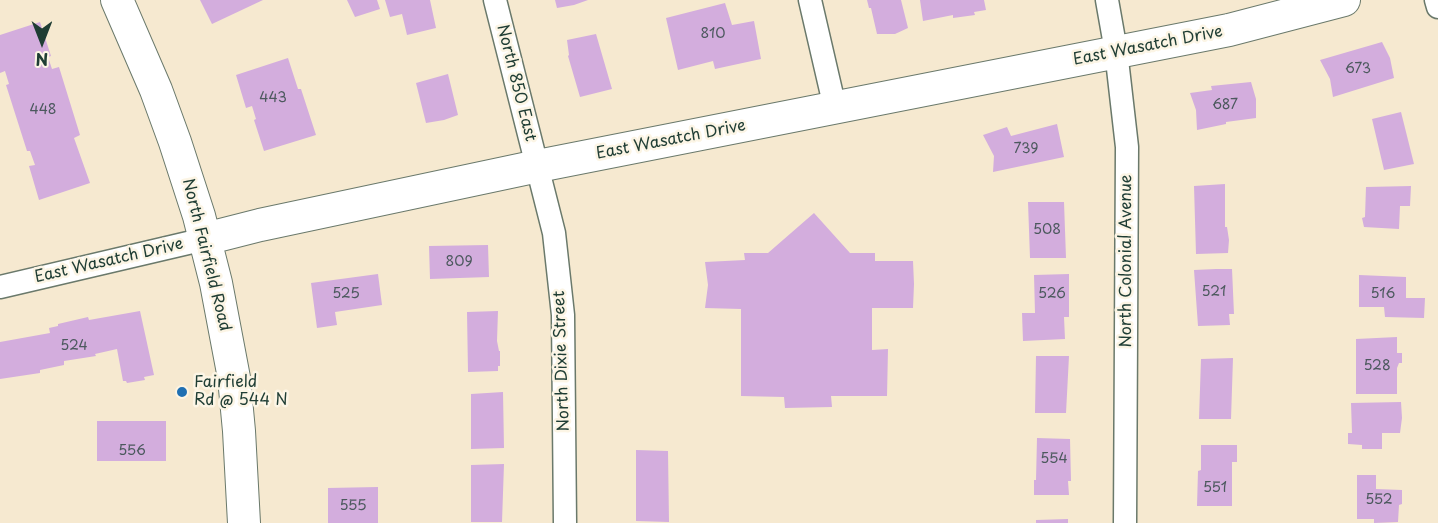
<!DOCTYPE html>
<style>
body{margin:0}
#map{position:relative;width:1438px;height:523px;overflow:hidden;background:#f6e9d0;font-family:"Playpen Sans",sans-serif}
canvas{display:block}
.north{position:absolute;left:12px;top:12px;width:60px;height:60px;-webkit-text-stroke:4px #fcf5e5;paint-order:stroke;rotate:180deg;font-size:16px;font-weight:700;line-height:24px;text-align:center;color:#1f3d34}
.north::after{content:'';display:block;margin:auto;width:21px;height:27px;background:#1f3d34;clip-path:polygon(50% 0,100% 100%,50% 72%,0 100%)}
</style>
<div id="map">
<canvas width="1438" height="523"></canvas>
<div class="north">N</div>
</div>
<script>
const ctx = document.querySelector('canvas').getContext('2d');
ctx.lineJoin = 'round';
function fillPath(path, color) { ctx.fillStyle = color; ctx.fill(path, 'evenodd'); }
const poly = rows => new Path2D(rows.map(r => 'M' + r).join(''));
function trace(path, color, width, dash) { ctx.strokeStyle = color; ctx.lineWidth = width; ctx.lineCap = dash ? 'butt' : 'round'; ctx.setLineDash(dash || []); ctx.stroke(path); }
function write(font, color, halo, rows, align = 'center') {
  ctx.font = font + ' "Playpen Sans",sans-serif'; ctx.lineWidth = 5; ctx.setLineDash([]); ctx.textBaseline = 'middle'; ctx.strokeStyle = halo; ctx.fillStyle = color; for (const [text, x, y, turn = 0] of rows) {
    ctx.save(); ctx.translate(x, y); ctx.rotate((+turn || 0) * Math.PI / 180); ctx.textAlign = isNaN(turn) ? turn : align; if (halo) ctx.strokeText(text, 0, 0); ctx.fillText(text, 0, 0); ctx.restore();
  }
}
fillPath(poly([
 [200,0,263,0,212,24],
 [347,0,377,0,380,9,355,17],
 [385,0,430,0,436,28,407,35,402,14,390,17],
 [555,0,588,0,574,5,557,8],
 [867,0,901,0,908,28,895,34,877,34,871,8,869,8],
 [920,0,984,0,986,10,974,12,975,15,953,18,953,15,923,21],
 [725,3,732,25,754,21,761,59,715,69,713,61,678,70,666,18],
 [40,22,51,56,48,57,52,69,59,67,80,135,74,138,90,183,39,200,29,166,35,165,30,151,27,151,6,85,9,84,5,71,0,73,0,35],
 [596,34,612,89,580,97,568,56,569,55,567,40],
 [1382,42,1390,58,1394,78,1333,97,1330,79,1320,60],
 [288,58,298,89,301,89,316,135,264,151,254,120,256,119,252,106,246,108,236,75],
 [448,74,458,115,444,120,426,123,416,83],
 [1251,82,1256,99,1256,118,1226,122,1226,124,1197,130,1196,110,1190,93,1212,90,1211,86],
 [1401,112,1414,164,1384,170,1372,119],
 [1057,124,1064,157,993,172,994,156,983,135,1007,127,1011,136],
 [1225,184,1225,227,1227,227,1229,240,1228,253,1196,254,1194,186],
 [1411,186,1410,206,1400,206,1399,229,1364,227,1362,218,1365,217,1366,187],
 [1028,202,1064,202,1066,258,1030,258],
 [814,213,850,253,875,253,875,261,913,261,914,284,913,308,872,308,872,350,888,349,887,396,831,396,832,407,785,408,784,397,741,396,741,309,705,308,708,285,705,262,745,260,744,253,768,253],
 [488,245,489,277,430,279,429,246],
 [1216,269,1232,269,1234,314,1229,314,1230,325,1198,326,1194,270],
 [378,274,382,305,335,312,337,325,317,328,311,283],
 [1069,274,1069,317,1064,317,1065,339,1023,341,1022,313,1035,313,1034,275],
 [1359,275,1406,277,1406,298,1425,298,1424,318,1385,317,1384,307,1359,307],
 [140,311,154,375,144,377,145,380,127,383,126,381,123,381,117,349,95,354,96,356,64,361,64,365,40,370,40,373,0,379,0,342,50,333,49,328,58,326,58,324,88,317,89,320],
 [498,311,497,341,499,351,500,351,500,366,498,366,498,371,468,372,467,312],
 [1397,337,1397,353,1402,353,1402,363,1399,363,1397,368,1397,394,1356,394,1356,339],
 [1036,356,1069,356,1066,413,1035,413],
 [1233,358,1231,419,1199,419,1201,359],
 [503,392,504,448,471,449,471,394],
 [1401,402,1402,418,1400,433,1382,433,1382,449,1362,449,1362,445,1348,444,1348,433,1352,433,1351,403],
 [97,421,166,421,166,461,97,461],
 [1037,438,1070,439,1071,481,1068,481,1069,495,1034,495,1034,480,1036,480],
 [1201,445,1237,445,1237,462,1232,462,1232,506,1197,506,1198,471,1201,470],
 [636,450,668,451,669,522,636,521],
 [504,464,502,522,471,522,471,465],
 [1357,475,1376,475,1376,489,1402,490,1402,504,1399,505,1398,522,1374,523,1374,519,1357,519],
 [378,487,378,523,328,523,328,488],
 [1068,519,1068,523,1036,523,1036,520]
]), '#d3addd');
const street = poly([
 [495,0,554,233,563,315,565,523],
 [810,0,835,108],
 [1107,0,1116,51,1127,147,1125,523],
 [1436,0,1438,7],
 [0,287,205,239]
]);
const secondary = poly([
 [117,0,156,90,175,142,199,216,216,283,234,378,239,431,244,523],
 [205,239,260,225,538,166,1229,30,1344,0]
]);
trace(street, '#6a796b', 25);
trace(secondary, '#6a796b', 34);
trace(street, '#fff', 22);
trace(secondary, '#fff', 32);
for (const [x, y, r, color] of [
 [182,392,6,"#1f6fb2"]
]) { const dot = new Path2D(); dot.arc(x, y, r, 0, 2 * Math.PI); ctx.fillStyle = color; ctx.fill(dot); trace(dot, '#fcf5e5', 2); }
write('14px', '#4c595e', null, [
 ["810",713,34],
 ["673",1358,69],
 ["443",273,98],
 ["687",1225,105],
 ["448",43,110],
 ["739",1026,149],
 ["508",1047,230],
 ["809",459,262],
 ["521",1214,292],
 ["525",346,294],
 ["526",1052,294],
 ["516",1383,294],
 ["524",74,346],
 ["528",1377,366],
 ["556",132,451],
 ["554",1054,459],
 ["551",1215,488],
 ["552",1379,500],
 ["555",353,506]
]);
write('16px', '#1f3d34', '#fcf5e5', [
 ["East Wasatch Drive",1148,46,-11],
 ["North 850 East",516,83,76],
 ["East Wasatch Drive",671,140,-11],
 ["North Fairfield Road",206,255,76],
 ["East Wasatch Drive",109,261,-13],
 ["North Colonial Avenue",1127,261,-90],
 ["North Dixie Street",562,361,-92]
]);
write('16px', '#1f3d34', '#fcf5e5', [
 ["Fairfield",194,383],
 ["Rd @ 544 N",194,401]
], 'left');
</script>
